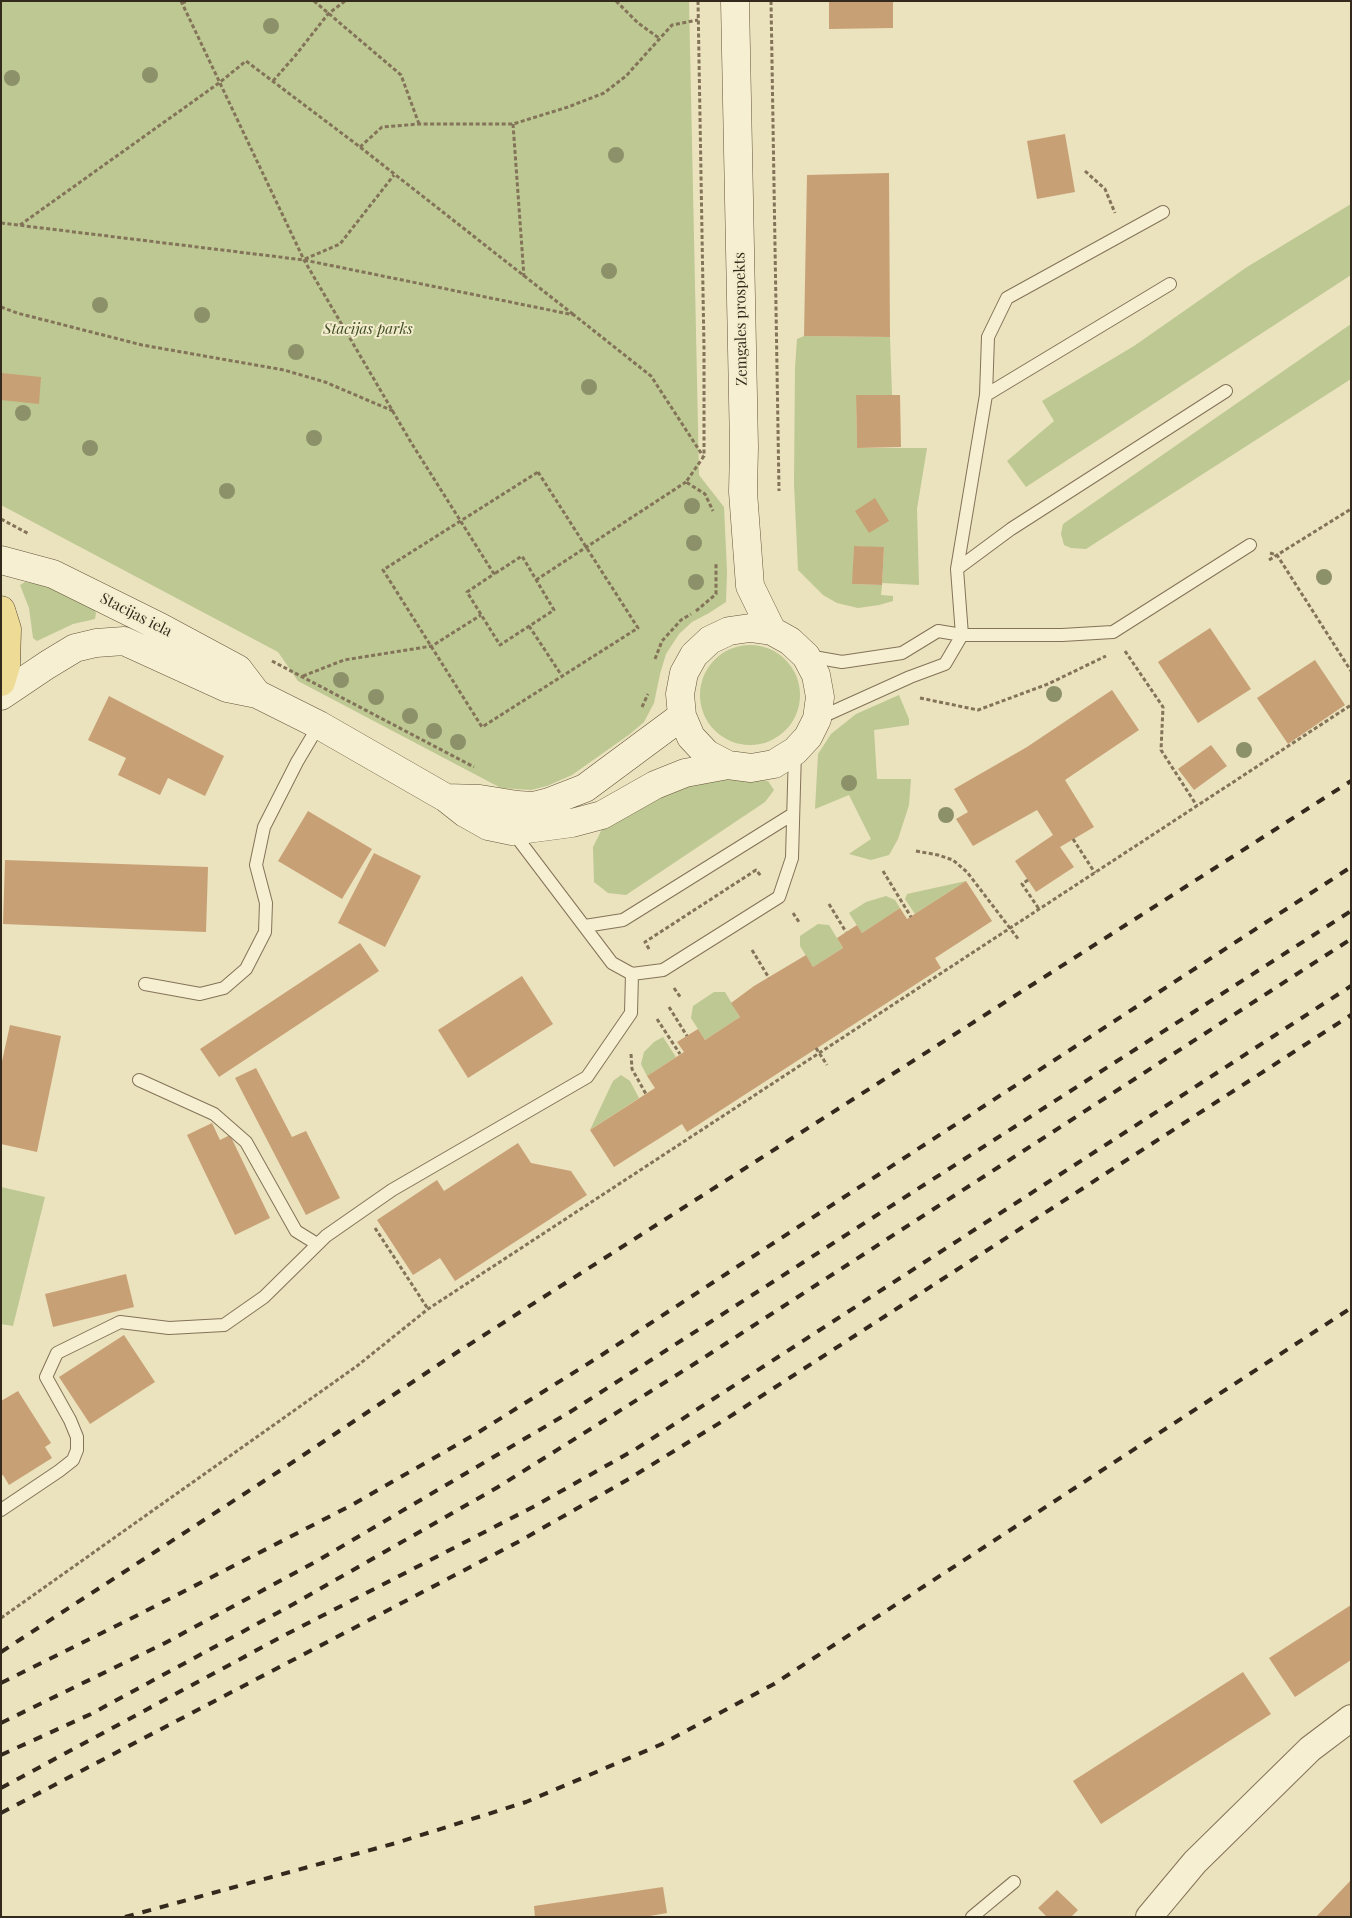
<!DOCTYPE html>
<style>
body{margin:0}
#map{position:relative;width:1352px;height:1918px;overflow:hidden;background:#ebe2be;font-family:"Playfair Display",serif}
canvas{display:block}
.frame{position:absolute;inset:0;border:2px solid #33291c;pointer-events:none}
</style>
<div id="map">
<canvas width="1352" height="1918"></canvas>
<div class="frame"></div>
</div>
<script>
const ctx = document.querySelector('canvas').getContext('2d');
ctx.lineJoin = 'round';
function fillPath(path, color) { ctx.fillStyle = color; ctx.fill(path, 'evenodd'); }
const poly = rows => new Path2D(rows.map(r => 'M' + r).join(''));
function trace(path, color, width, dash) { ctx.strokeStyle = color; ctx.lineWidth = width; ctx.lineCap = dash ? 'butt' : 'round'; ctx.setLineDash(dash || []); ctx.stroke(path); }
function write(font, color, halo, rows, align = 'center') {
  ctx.font = font + ' "Playfair Display",serif'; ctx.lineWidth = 4; ctx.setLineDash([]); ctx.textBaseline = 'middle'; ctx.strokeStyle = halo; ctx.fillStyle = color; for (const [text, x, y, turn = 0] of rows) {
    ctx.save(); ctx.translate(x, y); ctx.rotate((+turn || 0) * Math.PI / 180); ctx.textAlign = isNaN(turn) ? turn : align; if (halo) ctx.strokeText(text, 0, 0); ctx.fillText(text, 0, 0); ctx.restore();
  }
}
fillPath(poly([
 [1,1,689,1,699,475,724,507,727,571,726,602,709,613,692,622,679,634,666,654,660,674,654,703,644,722,630,734,572,775,547,786,531,790,501,788,298,681,278,652,1,505],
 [1351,204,1351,275,1026,487,1007,461,1054,421,1042,401,1134,346,1247,267],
 [1351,324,1351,379,1086,549,1071,548,1064,545,1061,534,1063,524],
 [804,336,890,337,892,395,856,395,857,448,927,448,917,509,919,585,882,583,884,548,854,546,853,584,882,585,881,595,893,596,893,601,879,605,858,608,837,603,823,595,798,570,794,483,795,368,797,339],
 [25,582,44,585,94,608,96,613,95,619,73,624,37,641,33,638,29,608,20,585],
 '700 695a50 50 0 1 1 100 0a50 50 0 1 1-100 0Z',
 [899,695,909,719,909,725,874,730,877,779,911,779,909,805,898,839,889,855,871,860,849,854,871,839,849,795,815,809,818,754,831,734,856,714],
 [742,778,768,781,774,790,765,802,626,895,608,893,594,882,593,847,604,825,653,796,695,782],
 [966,881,915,914,905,899,907,894],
 [886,896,895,900,900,908,862,933,849,913,866,902],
 [818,924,829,925,843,948,813,967,800,946,800,936],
 [714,992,725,992,740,1017,705,1040,691,1018,693,1006],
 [663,1037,676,1057,647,1076,641,1064,644,1052,654,1042],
 [621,1075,630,1081,639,1098,590,1130,613,1081],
 [1,1187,45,1197,13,1326,1,1324]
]), '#bdc893');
fillPath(poly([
 [829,1,893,1,893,28,829,29],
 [1065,134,1075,192,1037,199,1027,141],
 [889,173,890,337,804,336,807,175],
 [1,373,41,377,39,404,1,400],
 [856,395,900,395,901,447,857,448],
 [875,498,889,521,869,533,855,511],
 [854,546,884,547,882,585,852,584],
 [1210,628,1251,689,1198,723,1158,662],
 [1315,660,1345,705,1288,744,1257,698],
 [1112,690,1139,730,1065,780,1094,827,1060,847,1074,867,1036,892,1015,861,1053,835,1037,810,973,846,956,819,968,812,954,789,1027,747],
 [109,696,224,756,205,796,168,778,160,795,118,775,126,758,88,740],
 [1211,745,1227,766,1194,790,1178,769],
 [308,811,372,849,342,899,278,861],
 [374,853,421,876,385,947,338,923],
 [5,860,208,867,206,932,3,924],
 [966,881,992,921,935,958,941,968,687,1132,682,1124,614,1167,590,1130,655,1088,647,1076,684,1052,677,1042,698,1029,705,1040,740,1017,731,1003,754,986,806,955,813,967,843,948,837,938,857,925,862,933,900,908,907,919],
 [360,943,379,971,219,1077,200,1049],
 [522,976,553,1024,468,1078,438,1030],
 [10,1025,61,1036,37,1152,1,1144,1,1066],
 [256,1068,292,1137,306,1131,340,1198,306,1215,235,1078],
 [212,1123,220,1140,230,1135,270,1218,235,1235,187,1135],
 [518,1143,531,1163,571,1171,587,1195,455,1281,440,1258,413,1275,377,1220,437,1180,444,1191],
 [126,1274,134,1307,53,1327,45,1294],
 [124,1335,155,1382,90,1424,59,1377],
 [18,1391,51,1443,45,1447,52,1458,9,1485,3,1475,1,1476,1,1401],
 [1351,1605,1351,1660,1295,1697,1269,1658],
 [1243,1672,1271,1714,1101,1824,1073,1781],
 [1351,1880,1351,1917,1316,1917],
 [663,1887,667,1913,644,1917,535,1917,534,1906],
 [1057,1890,1078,1910,1071,1917,1047,1917,1038,1908]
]), '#c8a075');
const lane = poly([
 [986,395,1170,284],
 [957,569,1011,529,1226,391],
 [808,656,842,662,902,653,938,631,962,635,1062,635,1113,632,1250,545],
 [817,719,910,677,945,664,962,635,957,569,986,395,988,337,1007,298,1163,212],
 [512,831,612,963,632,974,663,970,779,897,792,858,795,751],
 [585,926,623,920,793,814],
 [145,984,200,994,224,988,246,969,265,932,266,903,256,865,264,827,297,762,319,725],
 [139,1080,214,1114,246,1142,296,1231,317,1244],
 [1,1510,59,1471,73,1460,77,1450,77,1437,70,1420,46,1377,57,1353,120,1322,169,1328,224,1325,264,1297,326,1236,392,1190,587,1077,631,1013,632,974],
 [972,1917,1014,1882]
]);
const street = poly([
 [1149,1917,1195,1862,1310,1749,1351,1718]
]);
const secondary = poly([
 [735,1,744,447,743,492,750,586,772,631],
 [1,560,53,574,160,627,238,669,257,694],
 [1,696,47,665,75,648,96,643,124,641,227,688,257,694,319,725,446,798,465,813,488,826,512,831,572,823,602,815,655,785,685,773,728,765,751,768,774,764,795,751,808,737,817,719,820,697,816,675,806,656,790,641,772,631,750,628,729,631,710,640,694,655,684,673,680,694,682,716,691,737,707,754,728,765],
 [446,798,480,799,517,805,533,806,549,802,585,788,682,716]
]);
const primary = poly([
 [1,610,7,629,6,665,1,682]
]);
trace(lane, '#837358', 14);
trace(street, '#837358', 28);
trace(secondary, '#64543b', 29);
trace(primary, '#50402c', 29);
trace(poly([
 [181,1,304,260,412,444,494,574,467,592,500,645,554,610,522,556,494,574],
 [314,1,401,75,419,124],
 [616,1,638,23,659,38],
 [698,1,704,349,704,456,686,482,705,494,713,511],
 [771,1,779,491],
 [182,3,187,1],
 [273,81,295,56,328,14,345,1],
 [513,124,524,277],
 [360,147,382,127,419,124,513,124,568,107,604,93,626,76,672,25,698,20],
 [1085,171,1105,189,1115,213],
 [1,223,304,260,574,315,651,376,703,456],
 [20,225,219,83,246,61,360,147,574,315],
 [305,259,340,244,394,175],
 [1,307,17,313,142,345,284,370,325,382,393,411],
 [538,472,638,628,482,727,383,570,538,472],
 [1,519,29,534],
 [1270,553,1277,555,1351,671],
 [1269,560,1351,509],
 [536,580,686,482],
 [696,611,716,594,716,564],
 [529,626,562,676],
 [1125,651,1163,707,1161,750,1197,806],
 [655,659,662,641,681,620,691,614],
 [272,661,474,767],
 [303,676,344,660,432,646,481,615],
 [920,698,978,710,1048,684,1106,656],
 [642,707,648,694],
 [1073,839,1095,873],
 [916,851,938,855,953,860,967,872,1019,940],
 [883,871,911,917],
 [1028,880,1022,884,1039,909],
 [829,904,846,932],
 [793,913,799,922],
 [649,949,645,942,756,870,761,876],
 [752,950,769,978],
 [674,988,681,998],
 [669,1007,687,1036],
 [657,1019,680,1054],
 [816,1048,827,1065],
 [631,1054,632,1069,646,1094],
 [375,1228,428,1309],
 [1,1618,357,1366,428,1309,1351,705]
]), '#837358', 3, [4, 2.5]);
trace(lane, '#f7efd1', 12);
trace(street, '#f7efd1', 26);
trace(secondary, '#f7efd1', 28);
trace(primary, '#eedb96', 28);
trace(poly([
 [1,1652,284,1468,456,1353,1351,781],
 [1,1683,134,1617,350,1506,474,1435,597,1358,1351,867],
 [1,1723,165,1643,317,1561,570,1412,1351,911],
 [1,1755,91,1714,290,1606,498,1487,691,1366,1351,939],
 [1,1788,283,1636,533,1507,636,1449,1351,986],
 [1,1813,518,1542,627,1480,726,1419,1351,1015],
 [125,1917,396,1843,526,1802,662,1744,774,1684,1351,1308]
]), '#33291c', 4, [9, 9]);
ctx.fillStyle = '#8c9169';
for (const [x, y] of [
 [271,26],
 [150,75],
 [12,78],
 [616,155],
 [609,271],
 [100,305],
 [202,315],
 [296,352],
 [589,387],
 [23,413],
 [314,438],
 [90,448],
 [227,491],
 [692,506],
 [694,543],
 [1324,577],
 [696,582],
 [341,680],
 [1054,694],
 [376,697],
 [410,716],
 [434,731],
 [458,742],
 [1244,750],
 [849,783],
 [946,815]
]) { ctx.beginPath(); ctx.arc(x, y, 8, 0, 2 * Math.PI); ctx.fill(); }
write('15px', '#33291c', '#f3eccd', [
 ["Zemgales prospekts",741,319,-91],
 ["Stacijas iela",136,615,27]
]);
write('italic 15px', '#3f4e23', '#f3eccd', [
 ["Stacijas parks",368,329]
]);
</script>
